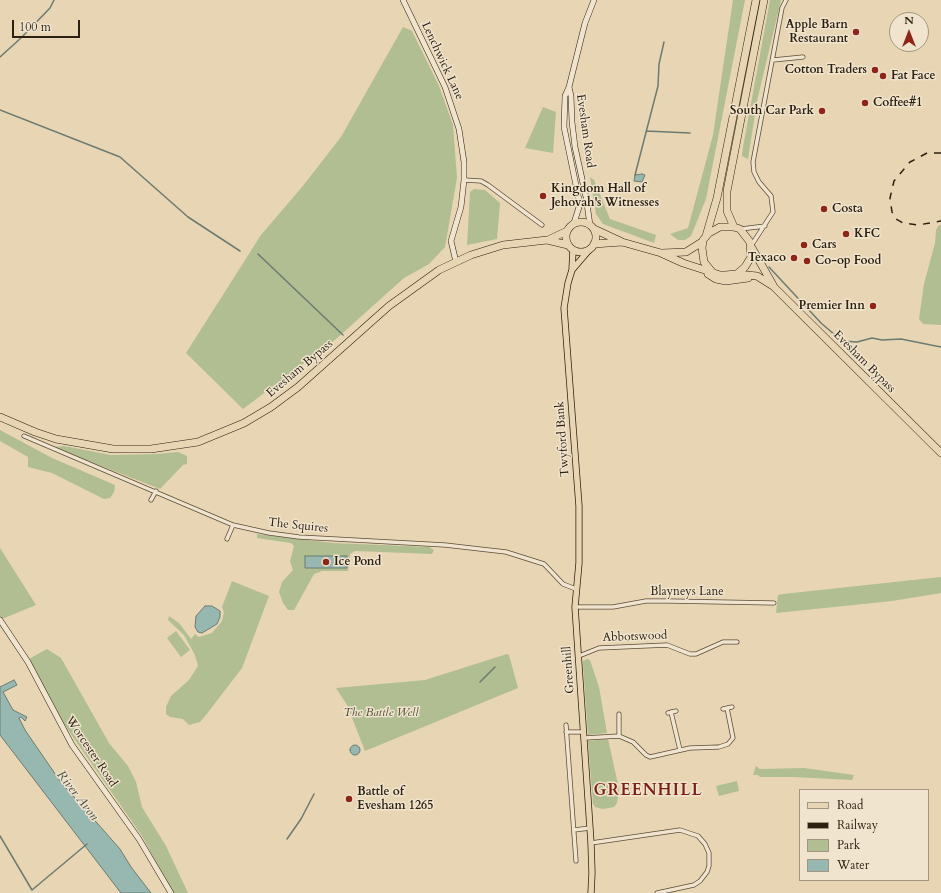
<!DOCTYPE html>
<style>
body{margin:0}
#map{position:relative;width:941px;height:893px;overflow:hidden;background:#e8d5b3;font-family:Cardo,serif}
canvas{display:block}
.legend{position:absolute;left:799px;top:789px;width:130px;height:92px;box-sizing:border-box;background:#f0e4ce;border:1px solid #a29682;margin:0;padding:5px 7px;list-style:none;font-size:12px;color:#2c2011}
.legend li{display:flex;align-items:center;gap:8px;height:20px}
.legend b{width:20px;border:1px solid #a29682}
.north{position:absolute;left:889px;top:12px;width:40px;height:40px;box-sizing:border-box;background:#f0e4ce;border:1px solid #a29682;border-radius:50%;rotate:0deg;font-size:11px;font-weight:700;line-height:16px;text-align:center;color:#2c2011}
.north::after{content:'';display:block;margin:auto;width:14px;height:18px;background:#8f2418;clip-path:polygon(50% 0,100% 100%,50% 72%,0 100%)}
.scale{position:absolute;left:12px;top:20px;width:68px;height:18px;box-sizing:border-box;border:2px solid #2c2011;border-top:0;padding-left:5px;font-size:12px;line-height:14px;white-space:nowrap;color:#2c2011;-webkit-text-stroke:3px #f0e4ce;paint-order:stroke}
</style>
<div id="map">
<canvas width="941" height="893"></canvas>
<ul class="legend">
<li><b style="height:5px;background:#e8d5b3"></b>Road</li>
<li><b style="height:5px;background:#2c2011"></b>Railway</li>
<li><b style="height:11px;background:#b0be91"></b>Park</li>
<li><b style="height:11px;background:#97b8b1"></b>Water</li>
</ul>
<div class="north">N</div>
<div class="scale">100 m</div>
</div>
<script>
const ctx = document.querySelector('canvas').getContext('2d');
ctx.lineJoin = 'round';
function fillPath(path, color) { ctx.fillStyle = color; ctx.fill(path, 'evenodd'); }
const poly = rows => new Path2D(rows.map(r => 'M' + r).join(''));
function trace(path, color, width, dash) { ctx.strokeStyle = color; ctx.lineWidth = width; ctx.lineCap = dash ? 'butt' : 'round'; ctx.setLineDash(dash || []); ctx.stroke(path); }
function write(font, color, halo, rows, align = 'center') {
  ctx.font = font + ' Cardo,serif'; ctx.lineWidth = 3; ctx.setLineDash([]); ctx.textBaseline = 'middle'; ctx.strokeStyle = halo; ctx.fillStyle = color; for (const [text, x, y, turn = 0] of rows) {
    ctx.save(); ctx.translate(x, y); ctx.rotate((+turn || 0) * Math.PI / 180); ctx.textAlign = isNaN(turn) ? turn : align; if (halo) ctx.strokeText(text, 0, 0); ctx.fillText(text, 0, 0); ctx.restore();
  }
}
fillPath(poly([
 [733,0,745,0,706,199,691,236,685,240,678,240,670,234,688,228,713,135],
 [770,0,781,0,757,101,748,159,742,156,743,147],
 [403,27,412,31,439,86,453,125,457,178,445,247,429,264,404,278,336,339,243,409,186,353,261,235,302,187,341,137],
 [543,107,556,112,553,153,525,148],
 [590,177,594,180,610,219,656,235,654,243,603,224,596,214],
 [474,189,485,190,500,203,497,239,467,245,470,192],
 [939,225,941,225,941,325,923,324,919,319,924,284,935,243,936,230],
 [0,430,52,458,115,485,114,492,110,498,104,499,52,473,28,467,28,457,0,441],
 [64,446,111,455,157,454,178,452,187,456,187,464,183,465,160,489,53,447],
 [257,534,333,543,429,547,434,550,432,554,355,551,350,554,348,571,322,571,314,574,294,610,288,610,283,603,279,592,282,582,293,570,290,561,294,546,291,543,257,538],
 [0,548,36,605,2,619,0,616],
 [941,577,941,593,892,601,776,613,778,595,783,594],
 [232,581,269,596,242,668,206,715,200,722,189,725,183,719,170,717,166,714,166,707,171,696,189,680,198,666,195,655,184,635,168,620,169,616,179,623,191,639,195,634,199,637,212,633,222,621,224,612,222,607],
 [176,631,190,650,181,657,167,638],
 [47,649,61,658,109,743,128,766,136,782,142,807,166,846,188,893,173,893,142,836,57,714,29,659],
 [507,654,509,655,518,688,365,751,347,705,336,688,425,680],
 [587,659,590,660,599,687,607,733,588,735,583,665,583,661],
 [608,739,619,789,617,803,614,807,603,809,595,807,593,804,588,741],
 [756,766,760,769,804,768,854,775,852,780,794,777,760,777,758,775,753,775],
 [737,781,739,791,719,796,716,786]
]), '#b0be91');
const water = poly([
 [642,174,645,175,642,182,634,181,635,175,642,174],
 [305,556,347,556,347,568,305,568,305,556],
 [205,606,212,606,220,611,220,617,217,624,202,633,198,632,195,627,196,616,205,606],
 [14,680,17,685,3,692,13,710,27,717,25,721,21,717,19,718,25,730,60,781,120,849,131,867,151,893,121,893,0,735,0,687,14,680],
 '350 750a5 5 0 1 1 10 0a5 5 0 1 1-10 0Z'
]);
fillPath(water, '#97b8b1');
trace(water, '#6c7b71', 1);
trace(poly([
 [0,57,21,38,50,8,54,0],
 [0,110,120,157,188,217,240,251],
 [646,131,690,133],
 [635,175,658,86,659,64,664,42],
 [258,254,343,335],
 [769,267,821,323,842,341,857,342,872,338,882,340,901,339,941,347],
 [480,682,495,667],
 [0,836,32,890,87,844],
 [287,839,301,819,314,794]
]), '#6c7b71', 1.5);
const street = poly([
 [773,60,803,57],
 [464,180,481,181,488,185,542,225],
 [741,229,765,226],
 [751,246,773,212,771,196,759,182,754,172,753,162,782,8,786,0],
 [24,436,233,525,269,533,299,537,445,545,506,552,544,564,563,584,576,589],
 [151,500,156,491],
 [227,539,233,525],
 [575,607,613,607,646,601,668,601,774,603],
 [579,656,599,648,667,645,690,654,696,654,723,642,737,642],
 [723,709,732,707],
 [671,712,680,750],
 [668,713,676,711],
 [566,725,576,861],
 [566,732,584,732],
 [619,736,619,714],
 [585,738,619,736,633,742,646,755,650,757,690,748,719,747,728,744,733,738,727,708],
 [574,830,590,828],
 [591,843,680,830,698,836,705,844,709,853,709,866,707,872,700,881,694,885,657,893]
]);
const secondary = poly([
 [403,0,445,87,459,129,464,162,464,180,461,207,451,241,456,262],
 [569,87,571,96,572,122,575,147,586,197,590,225],
 [574,223,579,207,579,200,564,127,565,96,569,87,585,23,594,0],
 [0,620,28,662,72,745,139,839,171,893]
]);
const primary = poly([
 [573,250,572,270,568,283,564,308,579,506,579,563,575,607,591,843,592,873,591,893],
 [572,270,590,249]
]);
const highway = poly([
 '566 237a15 15 0 1 1 30 0a15 15 0 1 1-30 0Z',
 [734,227,727,211,727,191,764,0],
 [594,229,622,242,661,253,683,263,720,275,725,275,737,274,745,267,751,257,750,242,740,229,734,227,720,227,709,233,703,240,702,248,704,262,713,273],
 [706,236,717,198,756,0],
 [548,240,567,231],
 [594,244,622,242],
 [752,248,773,285],
 [662,253,686,252,702,242],
 [708,274,716,279,726,281,748,278],
 [737,274,757,276,773,286,941,453],
 [0,417,35,432,56,439,113,449,151,449,198,442,244,423,271,407,298,387,389,306,439,270,471,255,503,245,547,240,568,245]
]);
trace(street, '#5b4d3a', 5);
trace(secondary, '#2c2011', 6);
trace(primary, '#2c2011', 7);
trace(highway, '#2c2011', 8);
trace(street, '#f0e4ce', 3.5);
trace(secondary, '#f0e4ce', 5);
trace(primary, '#e8d5b3', 5.5);
trace(highway, '#e8d5b3', 7);
trace(poly([
 [941,153,927,153,910,162,894,181,890,198,892,212,896,219,903,223,918,225,941,221]
]), '#2c2011', 1.5, [7, 7]);
for (const [x, y, r, color] of [
 [856,32,4,"#8f2418"],
 [875,70,4,"#8f2418"],
 [883,76,4,"#8f2418"],
 [865,103,4,"#8f2418"],
 [822,111,4,"#8f2418"],
 [543,196,4,"#8f2418"],
 [824,209,4,"#8f2418"],
 [846,234,4,"#8f2418"],
 [804,245,4,"#8f2418"],
 [794,258,4,"#8f2418"],
 [807,261,4,"#8f2418"],
 [873,306,4,"#8f2418"],
 [326,562,4,"#8f2418"],
 [349,799,4,"#8f2418"]
]) { const dot = new Path2D(); dot.arc(x, y, r, 0, 2 * Math.PI); ctx.fillStyle = color; ctx.fill(dot); trace(dot, '#f0e4ce', 1.5); }
write('bold 12px', '#2c2011', '#f0e4ce', [
 ["Apple Barn",848,25,"right"],
 ["Restaurant",848,39,"right"],
 ["Cotton Traders",867,70,"right"],
 ["Fat Face",891,76],
 ["Coffee#1",873,103],
 ["South Car Park",814,111,"right"],
 ["Kingdom Hall of",551,189],
 ["Jehovah's Witnesses",551,203],
 ["Costa",832,209],
 ["KFC",854,234],
 ["Cars",812,245],
 ["Texaco",786,258,"right"],
 ["Co-op Food",815,261],
 ["Premier Inn",865,306,"right"],
 ["Ice Pond",334,562],
 ["Battle of",357,792],
 ["Evesham 1265",357,806]
], 'left');
write('12px', '#2c2011', '#f0e4ce', [
 ["Lenchwick Lane",442,61,65],
 ["Evesham Road",585,131,82],
 ["Evesham Bypass",864,362,45],
 ["Evesham Bypass",300,369,-40],
 ["Twyford Bank",563,439,-94],
 ["The Squires",298,526,6],
 ["Blayneys Lane",687,592],
 ["Abbotswood",635,637,-2],
 ["Greenhill",569,670,-94],
 ["Worcester Road",91,752,56]
]);
write('italic 12px', '#544f37', '#f0e4ce', [
 ["The Battle Well",381,713]
]);
write('italic 13px', '#4c4e41', '#f0e4ce', [
 ["River Avon",77,796,52]
]);
ctx.letterSpacing = '1px';
write('bold 16px', '#7a1f14', '#f0e4ce', [
 ["GREENHILL",648,791]
]);
ctx.letterSpacing = '0px';
</script>
